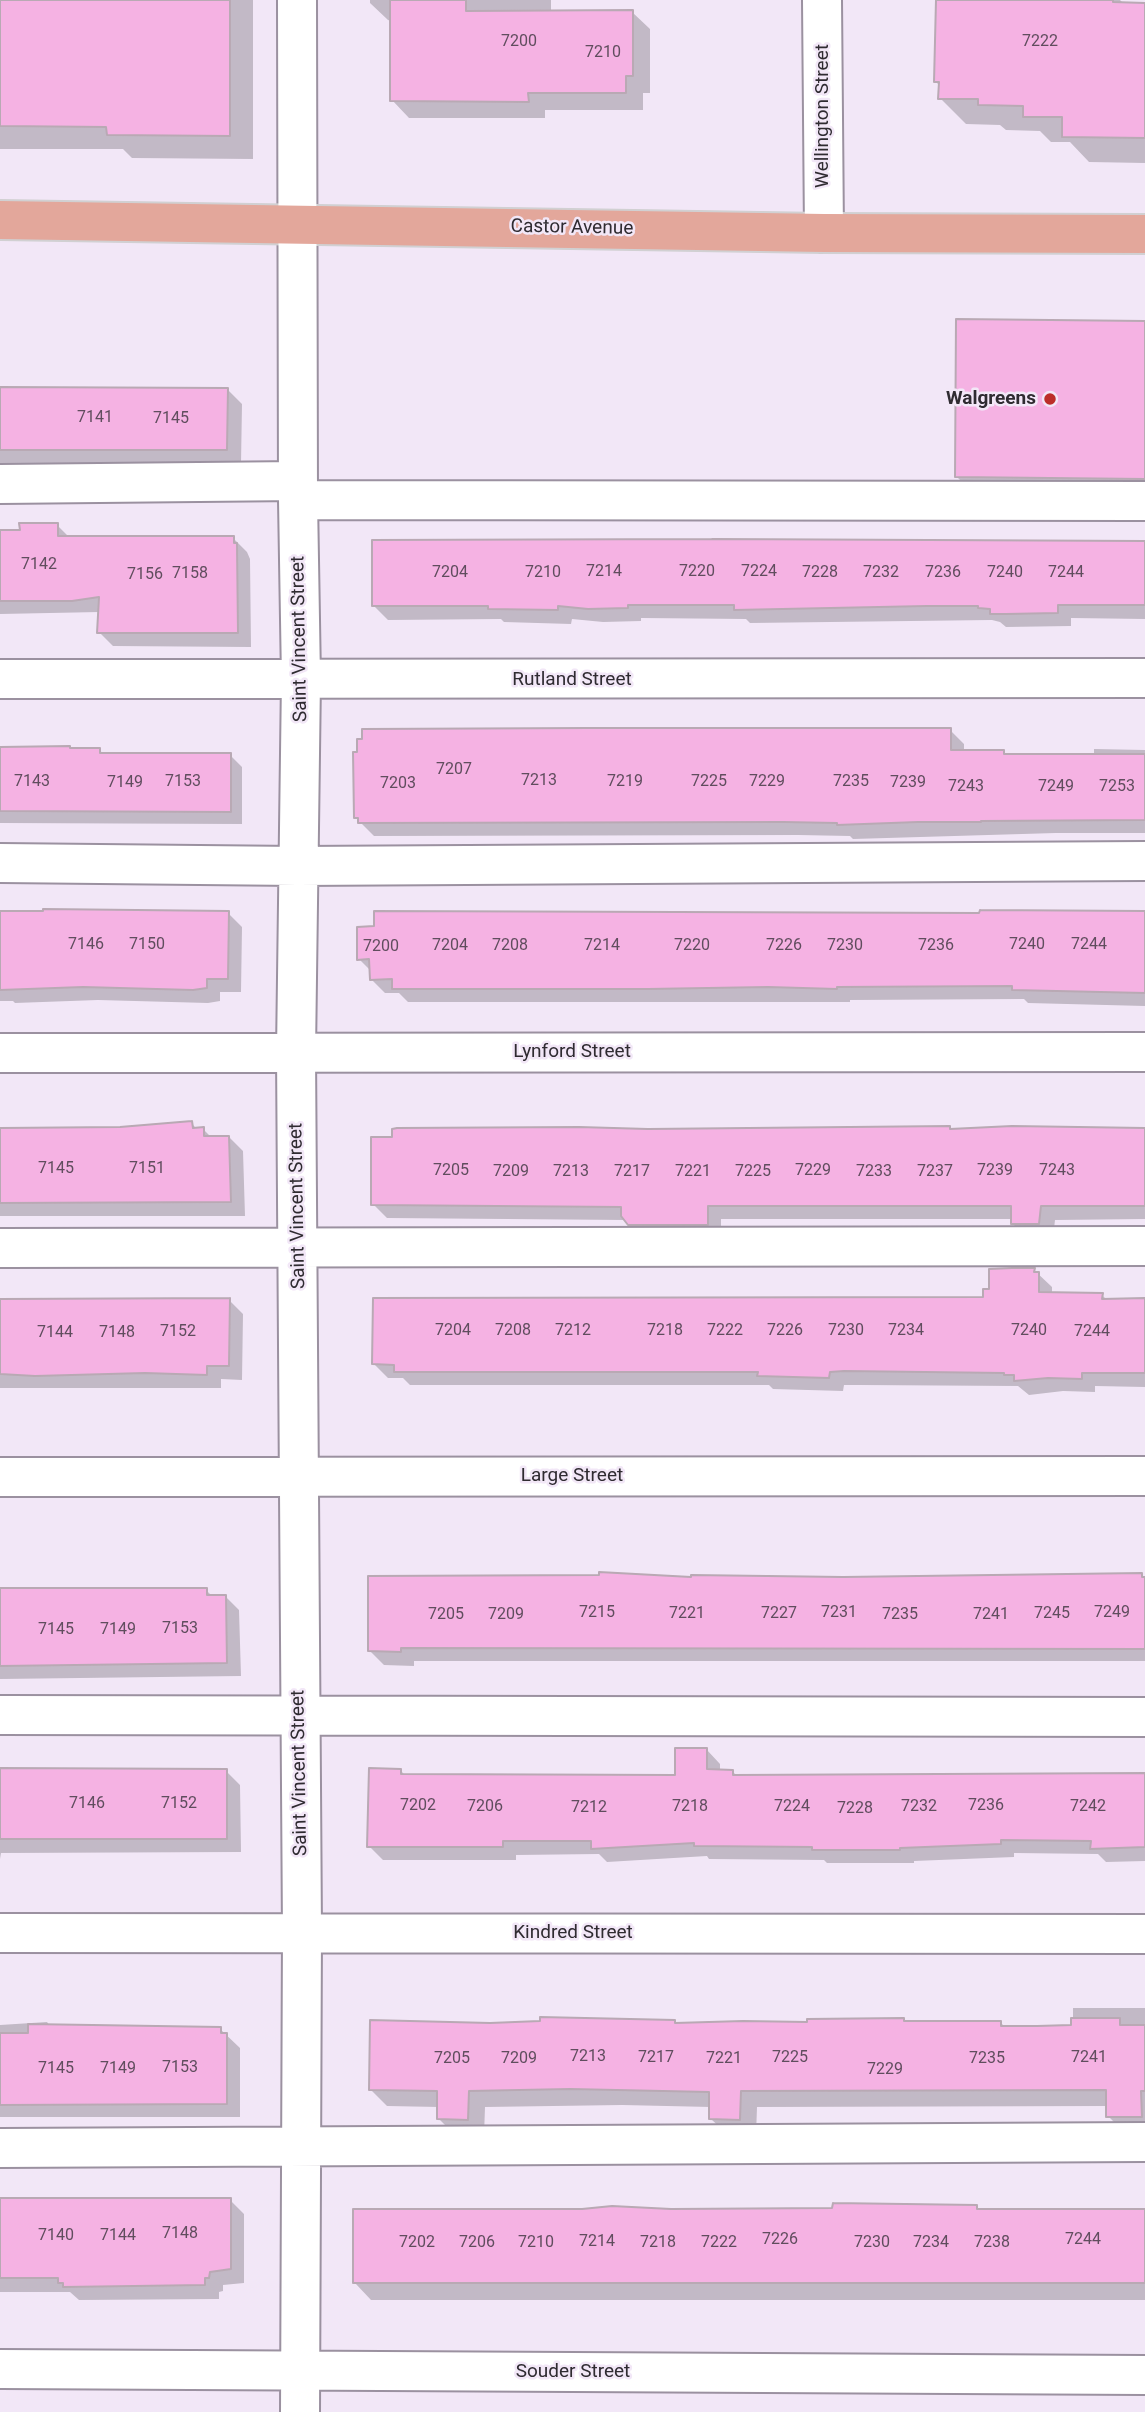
<!DOCTYPE html>
<style>
body{margin:0}
canvas{display:block;background:#f2e7f7}
</style>
<canvas width="1145" height="2412"></canvas>
<script>
const ctx = document.querySelector('canvas').getContext('2d');
ctx.lineJoin = 'round';
function fillPath(path, color) { ctx.fillStyle = color; ctx.fill(path, 'evenodd'); }
const poly = rows => new Path2D(rows.map(r => 'M' + r).join(''));
function trace(path, color, width, dash) { ctx.strokeStyle = color; ctx.lineWidth = width; ctx.lineCap = dash ? 'butt' : 'round'; ctx.setLineDash(dash || []); ctx.stroke(path); }
function write(font, color, halo, rows, align = 'center') {
  ctx.font = font + ' Roboto,sans-serif'; ctx.lineWidth = 5; ctx.setLineDash([]); ctx.textBaseline = 'middle'; ctx.strokeStyle = halo; ctx.fillStyle = color; for (const [text, x, y, turn = 0] of rows) {
    ctx.save(); ctx.translate(x, y); ctx.rotate((+turn || 0) * Math.PI / 180); ctx.textAlign = isNaN(turn) ? turn : align; if (halo) ctx.strokeText(text, 0, 0); ctx.fillText(text, 0, 0); ctx.restore();
  }
}
fillPath(poly([
 [0,0,253,0,253,159,132,158,123,149,0,149],
 [370,0,551,0,551,11,632,12,650,29,650,93,643,93,643,110,545,110,545,118,409,118,392,100,391,21,388,20,370,3],
 [938,0,1120,0,1124,4,1145,4,1145,163,1089,162,1070,142,1051,142,1040,131,1006,130,1000,125,966,124,940,98,940,86,936,82],
 [1145,323,1145,504,982,502,956,476],
 [0,390,228,390,242,404,241,464,0,464],
 [57,525,70,538,233,538,247,552,250,559,251,647,113,646,99,632,100,612,0,614,0,532,22,531],
 [1145,541,1145,619,1071,618,1071,626,1006,627,1000,622,992,620,750,623,746,619,641,618,641,621,603,622,572,619,571,624,504,622,501,619,388,620,374,606],
 [950,730,964,744,964,751,1003,751,1008,756,1094,756,1094,749,1145,750,1145,833,1056,833,853,839,850,836,798,835,374,836,355,817],
 [0,748,99,750,104,754,230,755,242,767,242,824,0,823],
 [0,913,228,913,242,927,241,992,220,992,220,1001,208,1003,98,1000,15,1003,13,1001,0,1001],
 [376,913,1145,913,1145,1006,1028,1003,1024,999,850,1000,850,1002,408,1002,399,993,385,993,371,979,371,971,359,959,375,928],
 [191,1123,197,1129,203,1129,212,1138,229,1137,243,1151,245,1216,0,1216,0,1129,120,1129],
 [1145,1130,1145,1219,1055,1220,1053,1238,1027,1238,1013,1224,1013,1219,721,1219,721,1238,644,1238,626,1220,387,1218,373,1204,952,1131],
 [1034,1270,1052,1287,1052,1294,1102,1295,1107,1300,1145,1299,1145,1387,1095,1386,1095,1392,1063,1391,1029,1395,1018,1386,859,1385,844,1385,843,1391,773,1389,769,1385,410,1385,403,1378,388,1378,374,1364,984,1299,990,1291],
 [0,1300,229,1300,243,1314,242,1380,221,1379,221,1388,0,1388],
 [1141,1574,1145,1578,1145,1661,414,1661,414,1666,384,1665,370,1651,692,1579],
 [0,1590,206,1590,213,1597,225,1596,239,1610,241,1676,0,1679],
 [707,1750,720,1764,720,1771,733,1772,737,1776,1145,1775,1145,1861,1106,1862,1098,1854,1014,1853,1014,1857,914,1861,914,1863,827,1863,824,1860,709,1859,707,1856,607,1862,599,1854,516,1855,516,1860,383,1860,369,1846,400,1770,406,1776,677,1776],
 [0,1770,226,1771,240,1785,241,1852,1,1853,0,1859],
 [1073,2008,1145,2008,1145,2133,1125,2133,1108,2116,1108,2106,757,2107,756,2136,728,2135,711,2119,711,2107,622,2105,485,2107,484,2136,455,2135,438,2118,439,2107,387,2106,370,2089,490,2024,808,2024,903,2020,906,2023,1001,2023,1005,2027,1073,2027],
 [47,2022,51,2027,220,2029,240,2048,240,2117,0,2117,0,2025],
 [0,2200,230,2200,244,2214,244,2283,223,2285,223,2291,219,2292,219,2299,79,2300,70,2292,0,2292],
 [976,2207,979,2210,1145,2210,1145,2300,371,2300,355,2283,671,2210]
]), '#0003');
const building = poly([
 [0,0,230,0,230,136,107,135,106,127,0,126,0,0],
 [390,0,466,0,466,11,633,10,633,76,626,76,626,93,528,93,529,102,390,101,390,0],
 [936,0,1113,0,1113,2,1145,3,1145,138,1062,137,1062,117,1023,117,1023,106,978,105,978,99,938,99,939,82,934,82,936,0],
 [956,319,1145,321,1145,479,955,477,956,319],
 [0,387,228,388,227,450,0,450,0,387],
 [19,523,58,523,58,536,234,536,234,543,237,543,238,633,97,633,99,597,72,601,0,601,0,530,20,530,19,523],
 [712,539,1145,541,1145,605,1058,605,1058,613,1006,614,990,614,990,609,978,608,978,606,927,606,734,610,734,605,628,605,628,608,588,609,558,606,558,610,488,609,488,606,372,606,372,540,712,539],
 [588,728,951,728,951,750,1004,750,1004,754,1145,754,1145,820,981,821,981,822,918,822,837,825,837,823,783,822,358,823,358,818,354,818,353,752,357,752,357,739,362,739,362,729,588,728],
 [70,746,70,748,100,748,100,753,231,753,231,812,0,811,0,747,70,746],
 [43,909,229,911,228,979,207,979,207,988,193,990,83,987,0,990,0,911,43,911,43,909],
 [980,910,1145,911,1145,993,1012,990,1012,986,837,987,837,989,768,987,648,989,392,989,392,979,370,980,369,959,357,960,357,927,374,926,374,911,979,913,980,910],
 [192,1121,193,1128,204,1127,204,1136,229,1136,231,1202,0,1203,0,1128,120,1127,192,1121],
 [950,1126,950,1129,1012,1126,1145,1128,1145,1206,1041,1206,1039,1224,1011,1224,1011,1206,708,1206,708,1225,628,1225,621,1216,621,1207,371,1205,371,1137,392,1137,392,1129,397,1128,579,1127,648,1129,950,1126],
 [1012,1268,1035,1268,1034,1272,1039,1272,1039,1292,1103,1293,1102,1299,1145,1298,1145,1373,1082,1373,1082,1379,1048,1378,1014,1381,1014,1375,1004,1375,1004,1373,844,1371,830,1372,829,1378,757,1376,758,1372,394,1372,394,1365,372,1364,373,1298,983,1297,983,1289,989,1289,989,1269,1012,1268],
 [230,1298,229,1366,207,1366,207,1375,145,1373,35,1376,0,1374,0,1299,230,1298],
 [599,1572,691,1577,691,1575,843,1577,1142,1573,1142,1577,1145,1577,1145,1649,401,1648,401,1652,368,1651,368,1576,599,1575,599,1572],
 [0,1588,207,1588,207,1595,226,1595,227,1663,0,1666,0,1588],
 [675,1748,707,1748,707,1769,733,1770,733,1775,1145,1773,1145,1847,1090,1849,1091,1841,1001,1840,1001,1844,900,1848,900,1850,812,1850,812,1847,694,1846,694,1843,591,1849,591,1841,503,1841,503,1847,367,1847,369,1768,401,1769,401,1774,675,1775,675,1748],
 [0,1768,227,1769,227,1839,0,1839,0,1768],
 [540,2017,675,2020,675,2023,743,2021,807,2022,807,2019,904,2018,904,2021,1001,2021,1001,2026,1037,2026,1071,2025,1071,2018,1120,2018,1120,2025,1145,2025,1145,2091,1141,2091,1142,2117,1106,2117,1106,2090,741,2091,740,2120,709,2119,709,2092,570,2089,469,2091,468,2120,437,2119,437,2091,369,2090,370,2020,490,2023,540,2021,540,2017],
 [28,2024,221,2027,221,2033,227,2033,227,2104,0,2105,0,2033,28,2033,28,2024],
 [0,2198,231,2198,231,2269,210,2272,209,2278,205,2278,205,2285,63,2287,63,2283,58,2283,58,2278,0,2278,0,2198],
 [833,2203,977,2205,977,2209,1145,2209,1145,2283,353,2283,353,2209,582,2209,612,2206,671,2209,832,2208,833,2203]
]);
fillPath(building, '#f5b2e3');
trace(building, '#b9a9b4', 2);
const minor = poly([
 [297,0,298,500,301,679,296,1052,302,1932,300,2412],
 [822,0,824,233],
 [0,484,298,481],
 [298,500,1145,501],
 [0,679,1145,678],
 [0,863,298,866,1145,861],
 [0,1053,1145,1052],
 [0,1248,1145,1246],
 [0,1477,1145,1476],
 [0,1715,1145,1717],
 [0,1933,1145,1934],
 [0,2148,1145,2142],
 [0,2369,1145,2375]
]);
const major = poly([
 [0,220,824,233,1145,234]
]);
trace(minor, '#9b91a0', 42);
trace(major, '#d1d0d2', 42);
trace(minor, '#fff', 38);
trace(major, '#e3a79b', 38);
for (const [x, y, r, color] of [
 [1050,399,7,"#bc2e2a"]
]) { const dot = new Path2D(); dot.arc(x, y, r, 0, 2 * Math.PI); ctx.fillStyle = color; ctx.fill(dot); trace(dot, '#f2e7f7', 2.5); }
write('16px', '#604d5e', null, [
 ["7200",519,42],
 ["7222",1040,42],
 ["7210",603,53],
 ["7141",95,418],
 ["7145",171,419],
 ["7142",39,565],
 ["7214",604,572],
 ["7220",697,572],
 ["7224",759,572],
 ["7204",450,573],
 ["7210",543,573],
 ["7228",820,573],
 ["7232",881,573],
 ["7236",943,573],
 ["7240",1005,573],
 ["7244",1066,573],
 ["7158",190,574],
 ["7156",145,575],
 ["7207",454,770],
 ["7213",539,781],
 ["7143",32,782],
 ["7153",183,782],
 ["7219",625,782],
 ["7225",709,782],
 ["7229",767,782],
 ["7235",851,782],
 ["7149",125,783],
 ["7239",908,783],
 ["7203",398,784],
 ["7243",966,787],
 ["7249",1056,787],
 ["7253",1117,787],
 ["7146",86,945],
 ["7150",147,945],
 ["7240",1027,945],
 ["7244",1089,945],
 ["7204",450,946],
 ["7208",510,946],
 ["7214",602,946],
 ["7220",692,946],
 ["7226",784,946],
 ["7230",845,946],
 ["7236",936,946],
 ["7200",381,947],
 ["7145",56,1169],
 ["7151",147,1169],
 ["7205",451,1171],
 ["7229",813,1171],
 ["7239",995,1171],
 ["7243",1057,1171],
 ["7209",511,1172],
 ["7213",571,1172],
 ["7217",632,1172],
 ["7221",693,1172],
 ["7225",753,1172],
 ["7233",874,1172],
 ["7237",935,1172],
 ["7204",453,1331],
 ["7208",513,1331],
 ["7212",573,1331],
 ["7218",665,1331],
 ["7222",725,1331],
 ["7226",785,1331],
 ["7230",846,1331],
 ["7234",906,1331],
 ["7240",1029,1331],
 ["7152",178,1332],
 ["7244",1092,1332],
 ["7144",55,1333],
 ["7148",117,1333],
 ["7215",597,1613],
 ["7231",839,1613],
 ["7249",1112,1613],
 ["7221",687,1614],
 ["7227",779,1614],
 ["7245",1052,1614],
 ["7205",446,1615],
 ["7209",506,1615],
 ["7235",900,1615],
 ["7241",991,1615],
 ["7153",180,1629],
 ["7145",56,1630],
 ["7149",118,1630],
 ["7146",87,1804],
 ["7152",179,1804],
 ["7202",418,1806],
 ["7236",986,1806],
 ["7206",485,1807],
 ["7218",690,1807],
 ["7224",792,1807],
 ["7232",919,1807],
 ["7242",1088,1807],
 ["7212",589,1808],
 ["7228",855,1809],
 ["7213",588,2057],
 ["7217",656,2058],
 ["7225",790,2058],
 ["7241",1089,2058],
 ["7205",452,2059],
 ["7209",519,2059],
 ["7221",724,2059],
 ["7235",987,2059],
 ["7153",180,2068],
 ["7145",56,2069],
 ["7149",118,2069],
 ["7229",885,2070],
 ["7148",180,2234],
 ["7140",56,2236],
 ["7144",118,2236],
 ["7226",780,2240],
 ["7244",1083,2240],
 ["7214",597,2242],
 ["7202",417,2243],
 ["7206",477,2243],
 ["7210",536,2243],
 ["7218",658,2243],
 ["7222",719,2243],
 ["7230",872,2243],
 ["7234",931,2243],
 ["7238",992,2243]
]);
write('19px', '#2f2b31', '#f2e7f7', [
 ["Wellington Street",823,116,-90],
 ["Castor Avenue",572,228,1],
 ["Saint Vincent Street",300,639,-91],
 ["Rutland Street",572,680],
 ["Lynford Street",572,1052],
 ["Saint Vincent Street",298,1206,-91],
 ["Large Street",572,1476],
 ["Saint Vincent Street",300,1773,-91],
 ["Kindred Street",573,1933],
 ["Souder Street",573,2372]
]);
write('bold 19px', '#2f2b31', '#f2e7f7', [
 ["Walgreens",1036,399]
], 'right');
</script>
